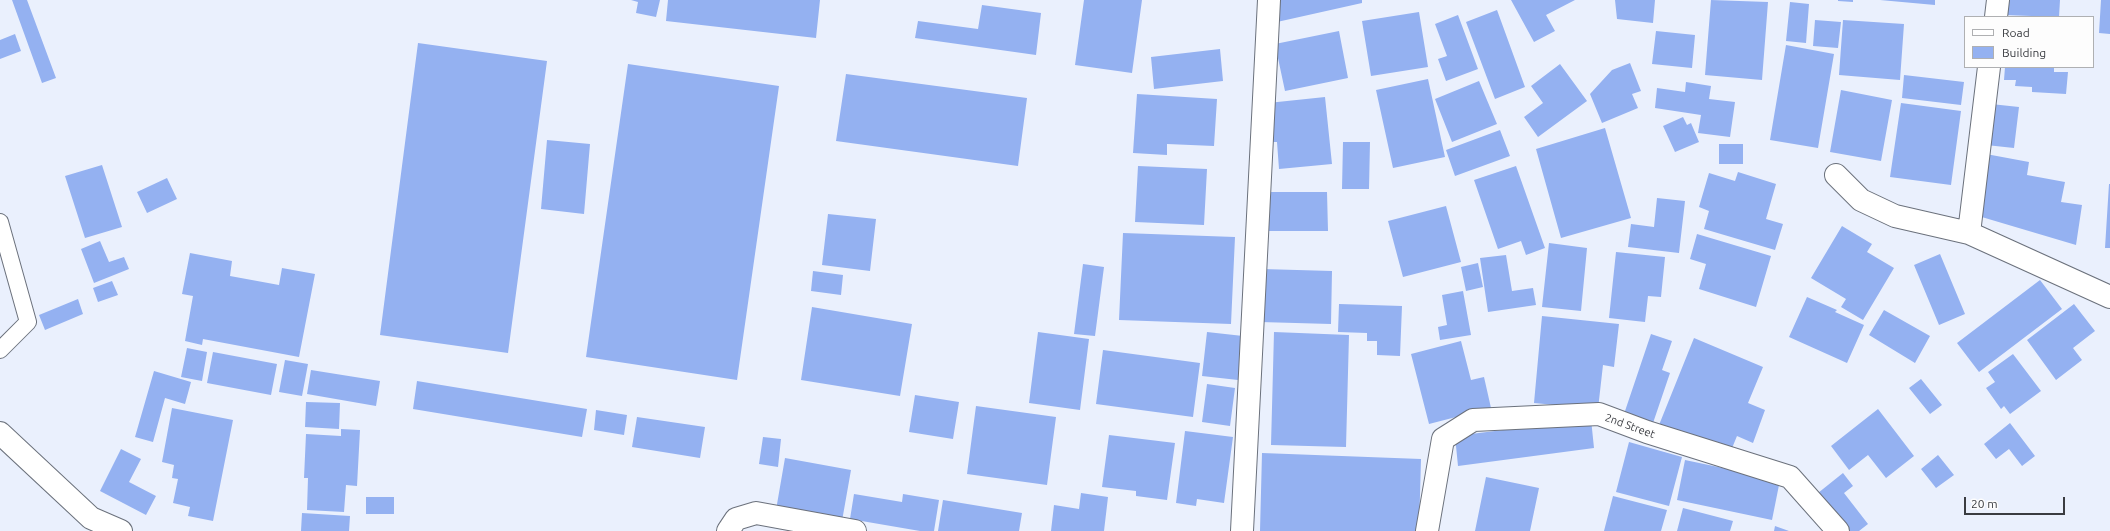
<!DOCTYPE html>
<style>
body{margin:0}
#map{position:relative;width:2110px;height:531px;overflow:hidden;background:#eaf0fd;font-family:Ubuntu,sans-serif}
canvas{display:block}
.legend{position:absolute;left:1964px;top:16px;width:130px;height:52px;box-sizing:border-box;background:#fdfdfd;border:1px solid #afb0b2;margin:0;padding:5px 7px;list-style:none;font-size:12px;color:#3a3c41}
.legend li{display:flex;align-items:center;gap:8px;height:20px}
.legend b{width:20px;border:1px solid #afb0b2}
.scale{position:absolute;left:1964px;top:497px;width:101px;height:18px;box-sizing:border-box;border:2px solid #3a3c41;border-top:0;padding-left:5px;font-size:12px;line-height:14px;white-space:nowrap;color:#3a3c41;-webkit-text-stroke:3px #fdfdfd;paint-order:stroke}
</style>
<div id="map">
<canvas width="2110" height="531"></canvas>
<ul class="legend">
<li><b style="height:5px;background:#fff"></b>Road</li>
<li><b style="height:11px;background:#94b1f1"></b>Building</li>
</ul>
<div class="scale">20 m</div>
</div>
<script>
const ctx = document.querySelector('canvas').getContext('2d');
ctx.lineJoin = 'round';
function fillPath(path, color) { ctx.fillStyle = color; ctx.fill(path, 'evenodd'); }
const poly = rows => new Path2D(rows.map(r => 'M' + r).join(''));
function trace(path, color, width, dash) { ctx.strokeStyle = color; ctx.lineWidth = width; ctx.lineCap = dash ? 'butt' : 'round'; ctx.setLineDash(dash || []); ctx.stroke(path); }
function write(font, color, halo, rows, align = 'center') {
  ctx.font = font + ' Ubuntu,sans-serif'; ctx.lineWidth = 3; ctx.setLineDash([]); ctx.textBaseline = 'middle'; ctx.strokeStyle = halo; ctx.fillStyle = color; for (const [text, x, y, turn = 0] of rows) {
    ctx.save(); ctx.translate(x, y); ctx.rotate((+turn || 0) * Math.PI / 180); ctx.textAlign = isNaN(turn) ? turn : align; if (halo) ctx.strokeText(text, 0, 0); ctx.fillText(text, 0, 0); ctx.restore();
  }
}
fillPath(poly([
 [12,0,27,0,56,78,42,83],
 [631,0,660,0,656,17,636,13,638,2],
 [668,0,820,0,816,38,666,21],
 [1084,0,1142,0,1132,73,1075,65],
 [1279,0,1362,0,1362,3,1277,22],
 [1511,0,1575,0,1546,15,1555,31,1534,42],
 [1615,0,1655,0,1653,23,1617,19],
 [1711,0,1768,2,1762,80,1705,75],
 [1838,0,1853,0,1853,2,1838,1],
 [1880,0,1935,0,1935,5],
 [2005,0,2060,0,2059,17,2004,15],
 [2101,0,2110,0,2110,34,2099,33],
 [1790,2,1809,4,1806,43,1786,41],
 [982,5,1041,13,1036,55,915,38,918,21,978,29],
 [1497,10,1525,87,1495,99,1466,22],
 [1419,12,1428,67,1371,76,1362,21],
 [1458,15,1478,69,1446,81,1438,59,1447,56,1435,24],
 [1815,20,1841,22,1838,48,1813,46],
 [1843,20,1904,24,1900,80,1839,75],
 [1339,31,1348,78,1285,91,1275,44],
 [1656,31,1695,35,1692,68,1652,64],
 [15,34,21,51,0,59,0,40],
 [418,43,547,61,508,353,380,335],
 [1786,45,1834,54,1818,148,1770,140],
 [1220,49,1223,81,1154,89,1151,57],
 [1630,63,1641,91,1632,94,1638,108,1602,123,1590,94,1612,70],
 [628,64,779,86,737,380,586,357],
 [1560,64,1587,101,1538,137,1524,117,1543,103,1531,86],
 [2005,67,2054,67,2054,72,2068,72,2066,94,2032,92,2032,87,2015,86,2016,80,2004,80],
 [846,74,1027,98,1018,166,836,141],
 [1904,75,1964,82,1961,105,1902,98],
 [1428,79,1445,157,1393,168,1376,90],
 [1479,81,1497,124,1452,142,1435,99],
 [1686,82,1711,86,1709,99,1735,102,1730,137,1698,133,1701,115,1655,108,1657,88,1685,92],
 [1841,90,1892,100,1881,161,1830,152],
 [1137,94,1217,99,1214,146,1167,144,1167,155,1133,153],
 [1325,97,1332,164,1279,169,1277,142,1272,142,1268,103],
 [1901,103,1961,111,1951,185,1890,177],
 [1991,104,2019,107,2014,148,1986,145],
 [1683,117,1687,125,1691,123,1699,142,1675,152,1663,126],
 [1605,128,1631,218,1561,238,1536,149],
 [1500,130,1510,156,1455,176,1446,150],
 [547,140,590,144,584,214,541,209],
 [1343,142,1370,142,1369,189,1342,189],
 [1719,144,1743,144,1743,164,1719,164],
 [1986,154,2029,162,2027,175,2065,182,2061,202,2082,205,2076,245,1975,215],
 [102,165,122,227,85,238,65,176],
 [1138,166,1207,169,1204,225,1135,222],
 [1516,166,1545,248,1526,255,1521,241,1498,249,1474,180],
 [1738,172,1776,184,1766,219,1783,224,1775,250,1704,229,1709,211,1699,207,1709,173,1735,181],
 [167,178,177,199,147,213,137,192],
 [2109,184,2110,184,2110,248,2105,248],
 [1265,192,1327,192,1328,231,1265,231],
 [1657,198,1685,201,1679,253,1628,247,1631,224,1654,227],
 [1446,206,1461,262,1403,277,1388,221],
 [828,214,876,219,870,271,822,265],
 [1842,226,1872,244,1867,252,1894,268,1863,320,1841,307,1846,299,1811,278],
 [1123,233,1235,237,1231,324,1119,320],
 [1697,234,1771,256,1756,307,1699,289,1706,264,1690,259],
 [100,241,109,262,124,257,129,269,94,283,81,249],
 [1549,243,1587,248,1581,311,1542,307],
 [1616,252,1665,257,1661,297,1648,296,1645,322,1609,318],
 [190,253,232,261,230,276,279,285,282,268,315,274,299,357,203,339,202,345,185,341,193,296,182,294],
 [1940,254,1965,314,1939,325,1914,265],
 [1506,255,1512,291,1533,288,1536,305,1488,312,1480,258],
 [1478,263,1483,287,1466,291,1461,267],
 [1083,264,1104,267,1095,336,1074,334],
 [1262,269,1332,271,1331,324,1260,322],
 [813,271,843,275,841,295,811,291],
 [2040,280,2062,309,1979,372,1957,343],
 [112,281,118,295,98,302,93,288],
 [1463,291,1471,335,1440,340,1438,327,1447,325,1442,295],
 [1807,297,1837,310,1835,312,1864,325,1847,363,1789,337],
 [78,299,83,314,45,330,39,315],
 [1339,304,1402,306,1400,356,1377,355,1377,341,1367,341,1367,333,1338,332],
 [2074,304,2095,331,2073,348,2082,360,2056,380,2027,340],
 [812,307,912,324,900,396,801,380],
 [1884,310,1930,336,1915,363,1869,335],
 [1542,316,1619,324,1614,367,1603,365,1598,409,1534,403],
 [1038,332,1089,339,1080,410,1029,403],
 [1207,332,1243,336,1238,380,1202,376],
 [1274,332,1349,335,1346,447,1271,445],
 [1651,334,1672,341,1662,370,1670,373,1653,423,1624,414],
 [1694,338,1763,367,1748,403,1765,410,1753,443,1737,436,1730,453,1659,425],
 [1461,341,1471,380,1484,377,1491,408,1429,424,1411,354],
 [187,348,207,352,202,381,181,377],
 [1103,350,1200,363,1193,417,1096,404],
 [213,352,277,364,271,395,207,383],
 [2013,354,2041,391,2010,414,2004,406,2001,409,1986,388,1995,382,1988,372],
 [285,360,308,364,302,396,279,392],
 [311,370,380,381,376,406,307,394],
 [154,371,191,382,185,404,165,398,153,442,135,437],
 [1921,379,1942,405,1930,414,1909,388],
 [417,381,587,409,582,437,413,409],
 [1207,384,1235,388,1230,426,1202,422],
 [915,395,959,402,953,439,909,432],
 [306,402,340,403,339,429,305,427],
 [976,406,1056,417,1047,485,967,474],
 [172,408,233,420,213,521,188,516,190,507,173,503,178,479,172,478,174,465,162,462],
 [1878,409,1914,456,1886,478,1868,455,1849,470,1831,446],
 [596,410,627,415,624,435,594,430],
 [637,417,705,427,700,458,632,447],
 [1591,419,1594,448,1458,466,1455,436],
 [2010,423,2035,456,2022,466,2009,449,1996,459,1984,444],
 [341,429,360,430,357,486,346,485,344,512,307,510,308,478,304,478,306,434,341,436],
 [1185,431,1233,437,1224,503,1197,499,1196,506,1176,503],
 [1109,435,1175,443,1167,500,1136,496,1136,491,1102,487],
 [763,437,781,439,778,467,759,464],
 [1629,442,1682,457,1669,506,1616,492],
 [121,449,141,459,129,482,156,496,146,515,100,491],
 [1262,453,1421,459,1419,531,1260,531],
 [1938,455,1954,475,1936,488,1921,469],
 [785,458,851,470,842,521,776,510],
 [1685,460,1780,480,1772,520,1677,500],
 [1843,473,1853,486,1844,493,1868,524,1859,531,1848,531,1818,493],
 [1486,477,1539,488,1530,531,1475,531],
 [1081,493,1108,497,1104,531,1051,531,1054,505,1079,509],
 [854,494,902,502,903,494,939,500,934,531,920,531,850,519],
 [1613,496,1667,510,1661,531,1604,531],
 [366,497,394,497,394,514,366,514],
 [943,500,1022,513,1019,531,938,531],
 [1683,508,1733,521,1730,531,1677,531],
 [302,513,350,516,349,531,301,531],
 [1775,526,1789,531,1774,531]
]), '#94b1f1');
const lane = poly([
 [0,222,28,322,0,350]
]);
const street = poly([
 [1996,17,1998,0],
 [1836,175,1861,200,1895,216,1969,233,2110,297],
 [1969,233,1989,67],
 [0,433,91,518,121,531],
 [728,531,736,519,756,513,855,531],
 [1242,531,1269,0],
 [1427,531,1443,439,1473,420,1599,414,1647,432,1790,477,1838,531]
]);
trace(lane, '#6b717c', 18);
trace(street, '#6b717c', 24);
trace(lane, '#fff', 16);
trace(street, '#fff', 22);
write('11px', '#3a3c41', '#fdfdfd', [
 ["2nd Street",1630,426,20]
]);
</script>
